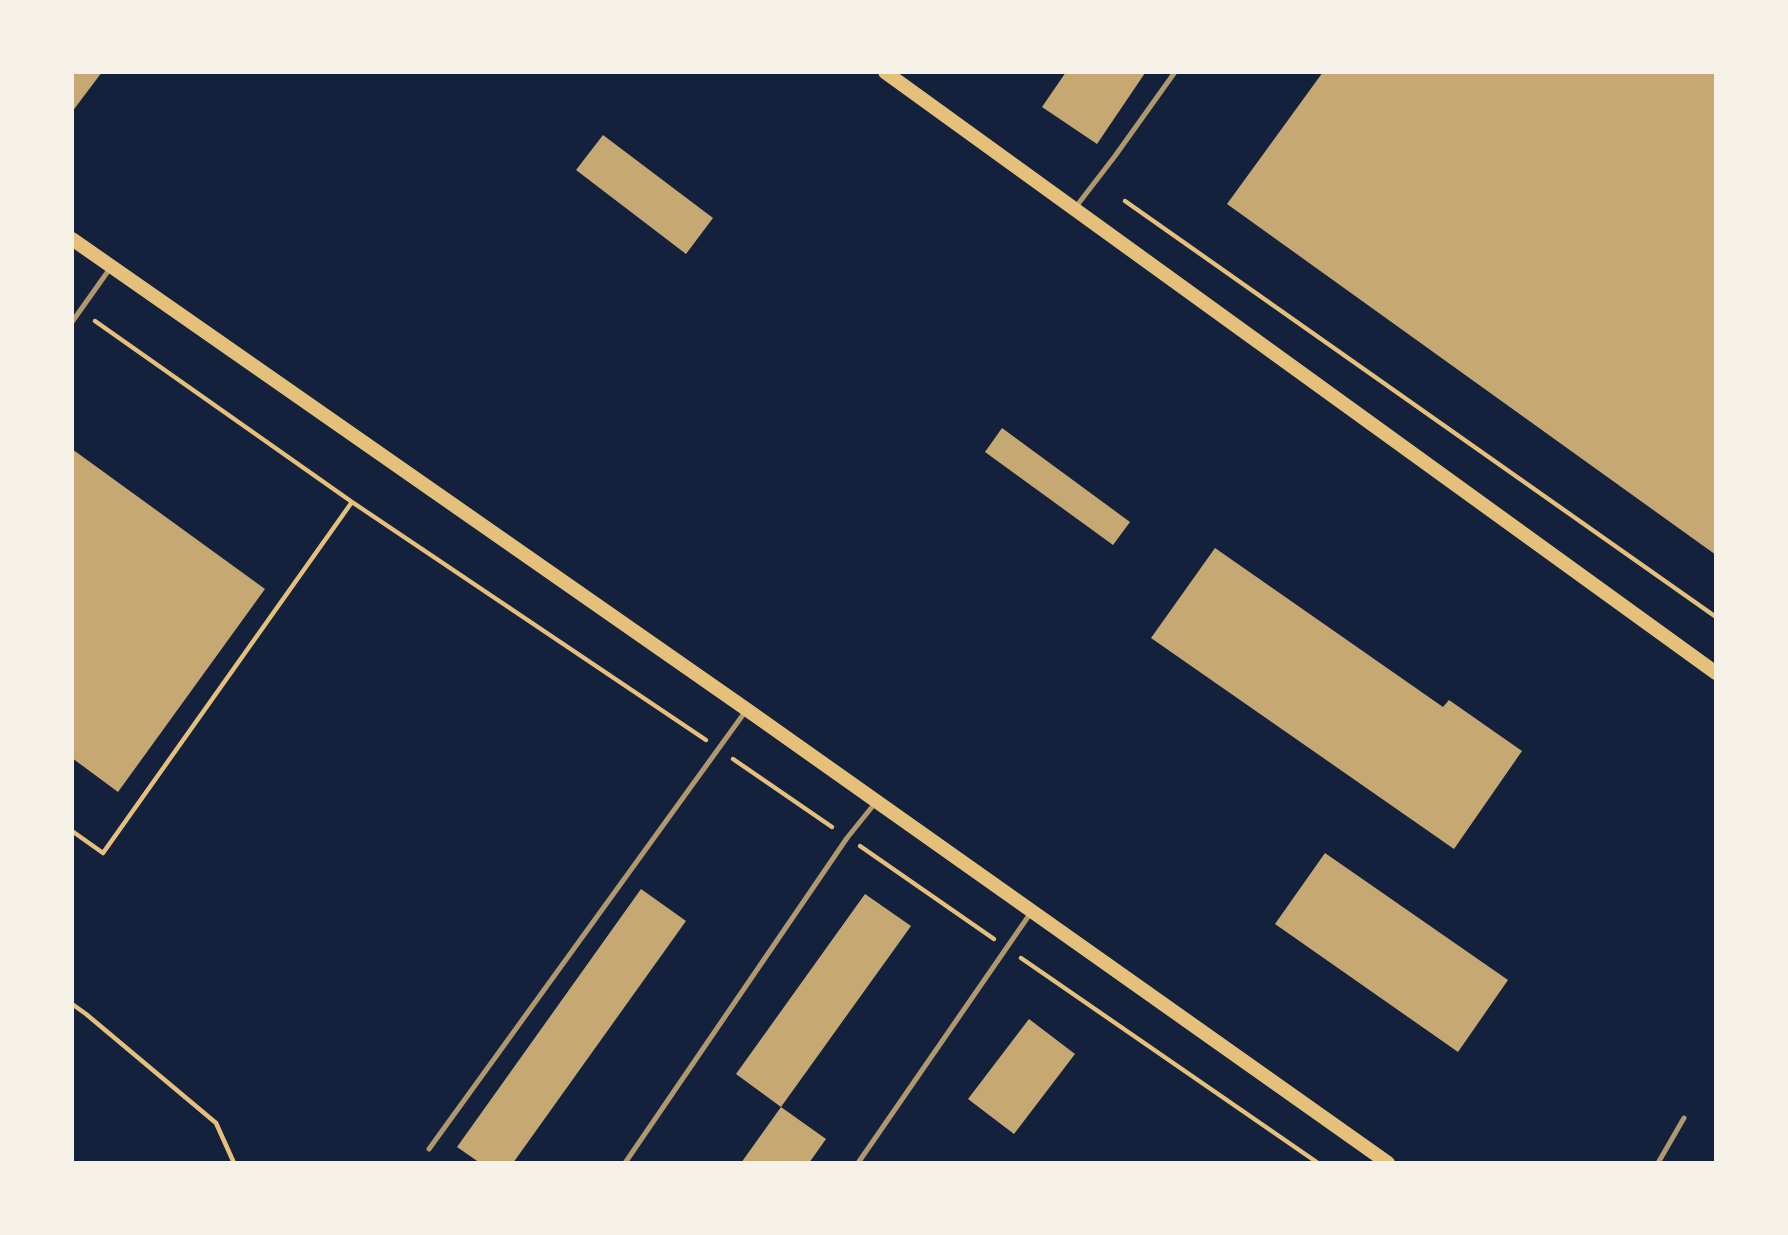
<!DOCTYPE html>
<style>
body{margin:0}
#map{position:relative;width:1788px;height:1235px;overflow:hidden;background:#14213d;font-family:"Sofia Sans Condensed",sans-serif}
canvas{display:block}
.frame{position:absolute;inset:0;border:74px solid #f6f1e7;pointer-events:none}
</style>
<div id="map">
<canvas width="1788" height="1235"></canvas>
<div class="frame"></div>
</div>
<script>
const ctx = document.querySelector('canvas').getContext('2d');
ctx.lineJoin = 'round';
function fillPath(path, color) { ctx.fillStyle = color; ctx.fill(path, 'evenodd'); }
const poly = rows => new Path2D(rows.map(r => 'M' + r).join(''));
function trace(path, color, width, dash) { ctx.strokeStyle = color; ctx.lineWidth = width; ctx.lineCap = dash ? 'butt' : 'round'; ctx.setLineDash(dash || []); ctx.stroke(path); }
fillPath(poly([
 [72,72,102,72,72,112],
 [1066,72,1143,72,1145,73,1097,144,1042,107],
 [1323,72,1716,72,1716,555,1227,204],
 [603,135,713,218,686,254,576,170],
 [1002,428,1130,522,1113,545,985,452],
 [72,449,265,589,118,792,72,758],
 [1215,548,1443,707,1449,700,1522,751,1454,849,1151,638],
 [1325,853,1508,980,1458,1052,1275,924],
 [641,889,686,921,513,1163,480,1163,457,1147],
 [865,894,911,926,781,1107,736,1074],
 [1029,1019,1075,1054,1014,1134,968,1099],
 [781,1107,826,1139,809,1163,741,1163]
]), '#c6a872');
trace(poly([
 [1125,201,1716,617],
 [95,321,352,502,706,740],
 [733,759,832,827],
 [72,831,103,853,352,502],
 [860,846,994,939],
 [1021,958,1318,1163],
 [72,1004,86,1014,216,1123,234,1163]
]), '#e5c07b', 4.5);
trace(poly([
 [1075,208,1115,156,1175,72],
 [72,322,111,267],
 [429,1149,745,712],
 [625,1163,847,838,876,802],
 [858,1163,1032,911],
 [1658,1163,1684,1118]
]), '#b1986c', 5);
trace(poly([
 [885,72,1716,673],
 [72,239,746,709,1388,1163]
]), '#e5c07b', 14);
</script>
